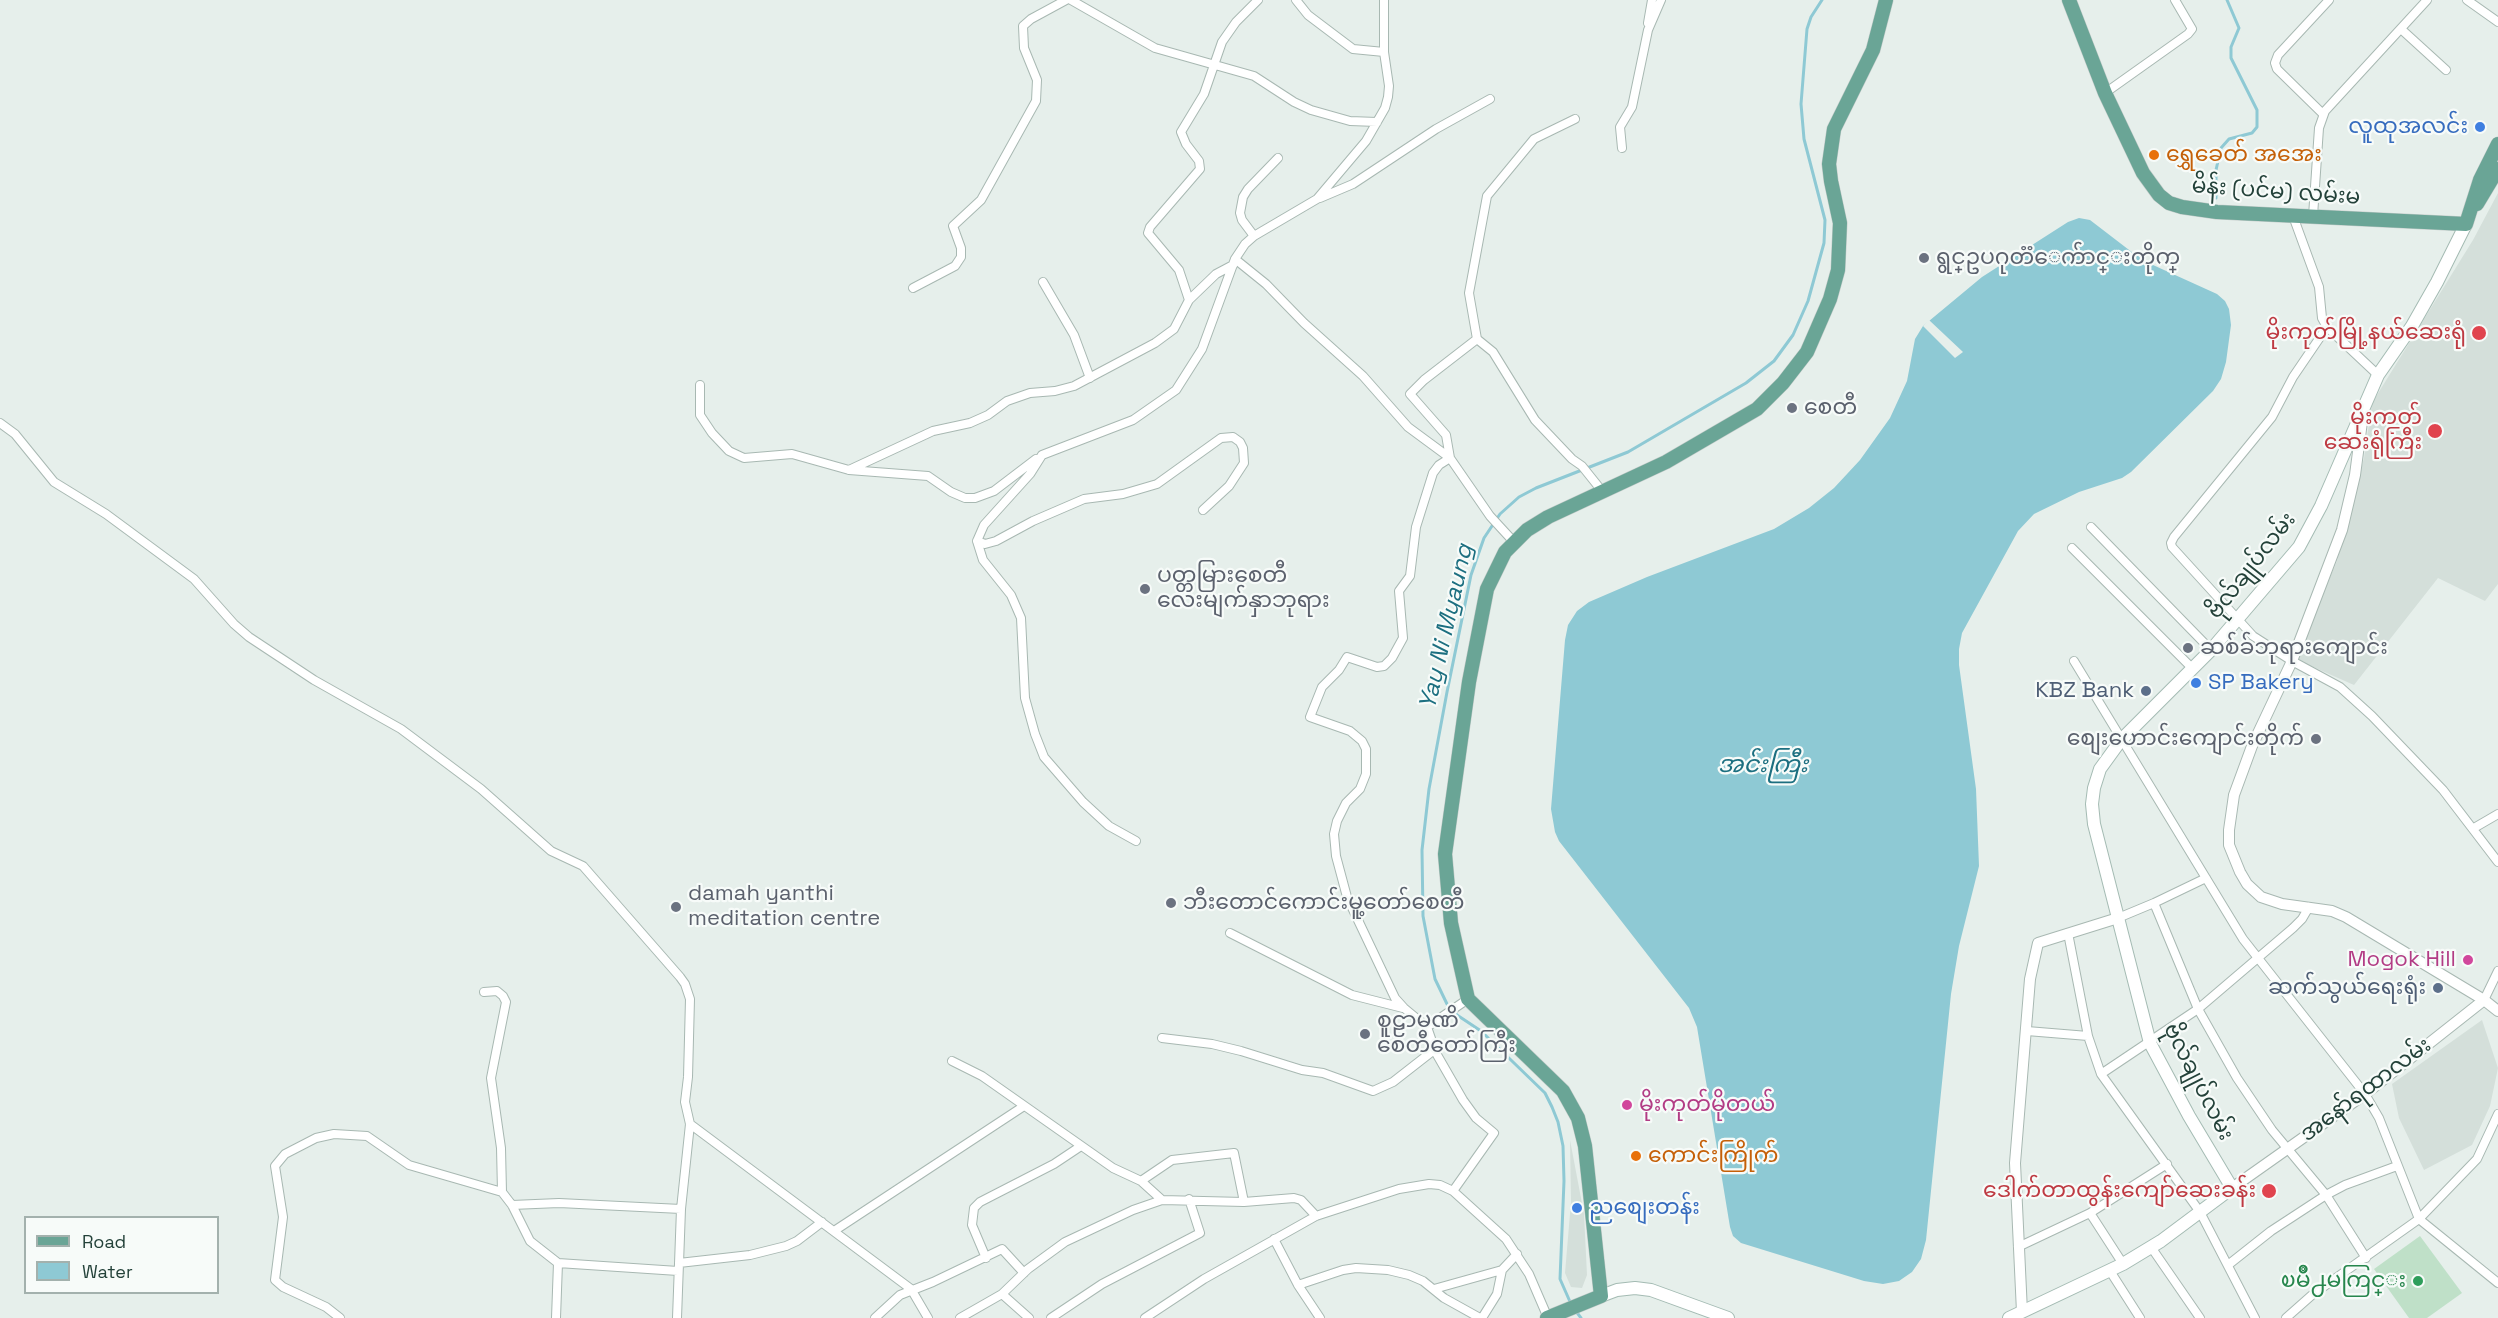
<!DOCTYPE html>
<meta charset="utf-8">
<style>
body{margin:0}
#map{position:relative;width:2498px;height:1318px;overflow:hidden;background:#e6efeb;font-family:"Space Grotesk",sans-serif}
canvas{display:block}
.legend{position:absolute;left:24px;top:1216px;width:195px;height:78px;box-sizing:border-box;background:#f7fbf9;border:2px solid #a3b1ad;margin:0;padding:8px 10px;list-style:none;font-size:18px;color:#24423a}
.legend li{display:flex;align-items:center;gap:12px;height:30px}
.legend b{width:30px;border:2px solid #a3b1ad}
</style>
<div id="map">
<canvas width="2498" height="1318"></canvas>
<ul class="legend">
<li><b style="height:8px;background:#6aa596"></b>Road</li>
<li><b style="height:16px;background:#8ec9d4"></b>Water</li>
</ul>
</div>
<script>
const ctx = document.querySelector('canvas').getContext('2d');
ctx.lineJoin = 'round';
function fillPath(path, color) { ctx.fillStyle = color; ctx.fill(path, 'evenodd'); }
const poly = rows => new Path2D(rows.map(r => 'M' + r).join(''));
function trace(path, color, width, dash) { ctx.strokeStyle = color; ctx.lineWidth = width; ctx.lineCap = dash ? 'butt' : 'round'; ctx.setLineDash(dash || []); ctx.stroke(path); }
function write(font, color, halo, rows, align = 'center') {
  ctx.font = font + ' "Space Grotesk","Noto Sans Myanmar",sans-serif'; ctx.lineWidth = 4.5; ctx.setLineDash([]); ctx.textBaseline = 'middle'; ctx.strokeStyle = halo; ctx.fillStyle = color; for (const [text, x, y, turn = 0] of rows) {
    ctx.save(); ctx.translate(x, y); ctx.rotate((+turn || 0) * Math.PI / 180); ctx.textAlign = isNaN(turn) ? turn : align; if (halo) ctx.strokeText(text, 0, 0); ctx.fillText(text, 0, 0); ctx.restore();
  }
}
fillPath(poly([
 [2498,193,2498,584,2485,601,2438,578,2354,685,2295,659,2337,561,2364,458,2372,403,2473,240],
 [2482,1020,2498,1068,2490,1106,2472,1145,2424,1170,2399,1118,2392,1084],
 [1570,1140,1584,1214,1587,1275,1582,1288,1571,1287,1565,1273,1571,1202]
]), '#d4dfda');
fillPath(poly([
 [2420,1236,2462,1293,2427,1318,2409,1318,2374,1269]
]), '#bfe0c8');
fillPath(poly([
 [2079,218,2090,220,2133,253,2153,265,2217,294,2225,301,2229,309,2231,325,2226,362,2221,379,2213,391,2131,472,2122,478,2079,492,2034,514,2018,531,1962,633,1959,649,1959,665,1976,789,1979,866,1959,946,1951,994,1926,1240,1921,1259,1912,1272,1899,1281,1883,1284,1864,1281,1741,1243,1733,1236,1730,1227,1697,1027,1689,1008,1559,841,1555,832,1551,809,1565,640,1568,625,1577,611,1589,602,1647,577,1774,529,1809,508,1834,488,1860,460,1890,418,1907,381,1915,339,1923,326,1982,277,2068,222]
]), '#8ec9d4');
fillPath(poly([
 [1929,320,1963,352,1955,358,1923,326]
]), '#e6efeb');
trace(poly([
 [2216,198,2216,170,2221,148,2229,139,2252,133,2257,127,2257,110,2231,58,2231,47,2239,28,2227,0],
 [1571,1304,1560,1279,1564,1181,1563,1146,1558,1122,1552,1107,1545,1093,1481,1031,1457,1015,1447,1004,1435,979,1423,916,1422,850,1429,789,1447,692,1471,575,1484,538,1500,514,1519,497,1536,488,1628,452,1746,383,1774,361,1793,335,1808,301,1824,243,1825,220,1804,139,1801,104,1807,29,1811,17,1822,0],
 [1575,1310,1581,1318]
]), '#8ec9d4', 3);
const minor = poly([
 [1071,0,1155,48,1254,76,1294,102,1311,110,1350,121,1377,122],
 [1296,0,1308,15,1353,49,1384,52],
 [2467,0,2498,22],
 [1648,23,1652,0],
 [2401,29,2446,70],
 [2105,93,2188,34,2192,29,2175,0],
 [2323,114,2277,69,2275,63,2278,55,2329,0],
 [1622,148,1620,127,1632,107,1648,30,1661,0],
 [1320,198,1353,184,1436,129,1490,99],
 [2293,216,2319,287,2322,318,2327,327,2378,375],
 [2313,216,2319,128,2325,111,2427,0],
 [1254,236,1242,220,1240,213,1243,197,1248,189,1278,158],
 [1235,259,1266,284,1304,323,1363,376,1408,427,1450,458,1490,516,1513,541],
 [1233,265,1216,274,1189,300,1179,270,1148,233,1150,227,1200,169,1199,161,1186,144,1181,132,1204,94,1222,42,1236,22,1258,0],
 [1043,282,1074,335,1090,378],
 [913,288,955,266,961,257,961,248,953,226,981,200,1036,101,1037,80,1024,48,1023,26,1031,19,1066,0],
 [2327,327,2293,377,2272,417,2174,537,2171,543,2172,547,2253,636,2292,661,2340,687,2372,716,2443,790,2498,862],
 [1477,339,1469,293,1487,196,1534,139,1575,119],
 [700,385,700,415,712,433,729,451,744,458,792,454,849,470],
 [0,423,15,434,54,482,106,514,194,579,234,624,249,637,314,680,401,729,481,789,551,851,583,866,680,977,685,984,690,999,688,1077,685,1102,690,1124,681,1209,677,1318],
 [1036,459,994,491,975,498,965,498,951,492,928,476,849,470,933,431,970,423,988,415,1007,401,1030,393,1055,391,1074,386,1155,343,1174,329,1189,300],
 [1203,510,1229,486,1244,463,1243,448,1240,442,1233,437,1221,438,1157,484,1123,494,1084,499,1033,521,996,541,985,544,977,541,984,525,1030,474,1042,455,1133,420,1176,390,1202,349,1235,259,1245,244,1254,236,1317,199,1366,141,1385,108,1388,97,1389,86,1384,52,1384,0],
 [2091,527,2211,650],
 [977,541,983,560,1011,595,1021,618,1025,698,1035,734,1044,757,1083,802,1109,826,1136,841],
 [2072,548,2193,669],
 [2074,661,2243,939,2365,1094,2379,1118,2419,1219,2498,1283],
 [2474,828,2498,814],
 [2154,903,2198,1009,2237,1078,2272,1130,2326,1195,2366,1258],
 [2118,918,2154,903,2206,878],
 [1230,933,1352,995,1403,1008],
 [2068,933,2088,1036],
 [484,992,497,991,503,996,506,1002,491,1078,501,1148,502,1192,512,1205,530,1241,558,1263,678,1271],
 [2484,1000,2498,971],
 [1427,1027,1468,999],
 [2027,1031,2088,1036,2101,1074],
 [1162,1038,1212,1044,1241,1051,1302,1070,1323,1073,1373,1091,1393,1082,1434,1050],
 [952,1061,982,1076,1113,1168,1141,1181,1162,1200,1244,1202,1294,1198,1301,1200,1316,1216],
 [690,1124,911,1289,928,1318],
 [1141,1181,1172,1160,1234,1153,1244,1202],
 [1453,1191,1494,1133,1476,1118,1463,1100,1436,1053,1427,1027,1404,1008,1395,998,1347,897,1336,856,1334,834,1337,821,1346,803,1360,789,1366,774,1366,749,1362,741,1350,731,1310,717,1322,687,1339,670,1347,657,1377,667,1384,666,1392,658,1403,638,1399,591,1410,576,1416,527,1433,473,1439,465,1450,458,1446,435,1410,394,1424,380,1477,339,1493,352,1535,420,1572,459,1582,466,1602,491],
 [512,1205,559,1203,681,1209],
 [2090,1213,2123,1264],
 [834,1231,1024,1106],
 [1274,1239,1298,1285,1343,1270,1356,1268,1388,1270,1409,1275,1423,1281,1444,1298,1480,1318],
 [2018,1247,2090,1213,2167,1164],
 [2151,1247,2200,1318],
 [986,1258,972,1225,974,1208,980,1202,1054,1164,1081,1146],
 [679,1263,750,1255,786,1246,797,1241,822,1222],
 [2228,1265,2271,1231,2326,1195,2345,1185,2397,1166],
 [2110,1271,2140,1318],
 [1298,1285,1320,1318],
 [1434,1289,1502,1270],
 [1002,1294,1029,1318],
 [340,1318,326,1307,283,1287,275,1280,283,1217,275,1166,285,1154,316,1138,334,1134,367,1136,409,1165,502,1192],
 [556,1318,558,1263],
 [875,1318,900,1295,933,1282,1002,1249,1024,1273],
 [960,1318,1002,1294,1028,1269,1065,1242,1133,1210,1162,1200],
 [1051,1318,1102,1284,1200,1233,1189,1199],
 [1145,1318,1204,1279,1316,1216,1399,1189,1429,1184,1440,1185,1453,1191,1506,1239,1529,1274,1548,1318],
 [1482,1318,1497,1294,1502,1270,1517,1254],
 [2255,1318,2200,1212,2101,1074,2198,1009,2293,928,2302,919,2309,907],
 [2286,1318,2312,1295,2419,1219,2477,1159,2498,1114]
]);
const tertiary = poly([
 [2363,414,2355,475,2342,530,2292,661,2252,746,2234,795,2229,830,2229,845,2240,872,2247,884,2261,897,2282,904,2332,911,2346,917,2484,1000],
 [2232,1188,2365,1094,2484,1000,2498,1011],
 [2022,1312,2015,1163,2030,979,2038,943,2118,918]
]);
const secondary = poly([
 [1601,1296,1617,1290,1635,1288,1651,1290,1728,1318],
 [2009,1318,2123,1264,2161,1241,2232,1188,2189,1116,2150,1043,2094,824,2092,804,2094,788,2100,769,2121,740,2211,650,2299,547,2321,506,2378,375,2412,326,2437,282,2466,224]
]);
const primary = poly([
 [2069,0,2105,93,2143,173,2159,195,2169,203,2182,207,2217,212,2466,224,2480,180,2498,144],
 [2477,204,2498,169],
 [1547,1318,1601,1296,1585,1146,1578,1118,1563,1091,1468,999,1451,923,1445,854,1469,682,1487,589,1505,552,1527,530,1548,517,1666,462,1757,409,1783,383,1807,352,1830,299,1838,270,1840,223,1831,181,1829,164,1834,129,1873,50,1886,0]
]);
trace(minor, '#a8b8b2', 10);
trace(tertiary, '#a8b8b2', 12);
trace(secondary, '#a4bbb3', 14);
trace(primary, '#c2cac8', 15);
trace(minor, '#fff', 8);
trace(tertiary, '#fff', 10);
trace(secondary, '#fff', 12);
trace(primary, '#6aa596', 14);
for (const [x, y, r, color] of [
 [2480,127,6,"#3f7fe0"],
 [2154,155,6,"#e8710a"],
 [1924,258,6,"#6b7280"],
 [2479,333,8,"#e0444e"],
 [1792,408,6,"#6b7280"],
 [2435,431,8,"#e0444e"],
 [1145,589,6,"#6b7280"],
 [2188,648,6,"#6b7280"],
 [2196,683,6,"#3f7fe0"],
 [2146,691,6,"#5c6f8a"],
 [2316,739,6,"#6b7280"],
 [1171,903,6,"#6b7280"],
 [676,907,6,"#6b7280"],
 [2468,960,6,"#d1479c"],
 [2438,988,6,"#5c6f8a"],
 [1365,1034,6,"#6b7280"],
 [1627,1105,6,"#d1479c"],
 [1636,1156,6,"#e8710a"],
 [2269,1191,8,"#e0444e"],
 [1577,1208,6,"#3f7fe0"],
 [2418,1281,6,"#2e9e5b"]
]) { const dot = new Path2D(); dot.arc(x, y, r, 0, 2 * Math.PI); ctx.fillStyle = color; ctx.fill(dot); trace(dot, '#f7fbf9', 2); }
write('22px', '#366cbe', '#f7fbf9', [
 ["လူထုအလင်း",2468,127,"right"],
 ["SP Bakery",2208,683],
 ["ညစျေးတန်း",1589,1208]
], 'left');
write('22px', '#c56008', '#f7fbf9', [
 ["ရွှေခေတ် အအေး",2166,155],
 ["ကောင်းကြိုက်",1648,1156]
], 'left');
write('22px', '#24423a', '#f7fbf9', [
 ["မိန်း (ပင်မ) လမ်းမ",2276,192,4],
 ["ဗိုလ်‌ချုပ်‌လမ်း",2252,566,-52],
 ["ဗိုလ်‌ချုပ်‌လမ်း",2198,1082,63],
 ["အ‌နော်‌ရထာလမ်း",2366,1090,-37]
]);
write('22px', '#5b616d', '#f7fbf9', [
 ["ရွင္ဥပဂုတၱေက်ာင္းတိုက္",1936,258],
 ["စေတီ",1804,408],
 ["ပတ္တမြား‌စေတီ‌",1157,576],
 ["လေးမျက်နှာဘုရား",1157,601],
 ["ဆစ်ခ်ဘုရားကျောင်း",2200,648],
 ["စျေးဟောင်းကျောင်းတိုက်",2304,739,"right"],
 ["damah yanthi",688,894],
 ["meditation centre",688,919],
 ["ဘီးတောင်ကောင်းမူ့တော်စေတီ",1183,903],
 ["စူဠာမဏိ",1377,1021],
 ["စေတီတော်ကြီး",1377,1046]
], 'left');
write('22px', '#be3a42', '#f7fbf9', [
 ["မိုးကုတ်မြို့နယ်ဆေးရုံ",2466,333],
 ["မိုးကုတ်‌",2422,418],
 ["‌ဆေးရုံကြီး",2422,443],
 ["ဒေါက်တာထွန်းကျော်ဆေးခန်း",2256,1191]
], 'right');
write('22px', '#4e5e75', '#f7fbf9', [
 ["KBZ Bank",2134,691],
 ["ဆက်သွယ်ရေးရုံး",2426,988]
], 'right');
write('22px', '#b23c85', '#f7fbf9', [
 ["Mogok Hill",2456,960],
 ["မိုးကုတ်မိုတယ်",1639,1105,"left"]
], 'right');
write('22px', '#27864d', '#f7fbf9', [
 ["ၿမိဳ႕မကြင္း",2406,1281]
], 'right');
write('italic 24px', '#1c6f80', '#f7fbf9', [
 ["Yay Ni Myaung",1447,627,-77],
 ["အင်းကြီး",1763,765]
]);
</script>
